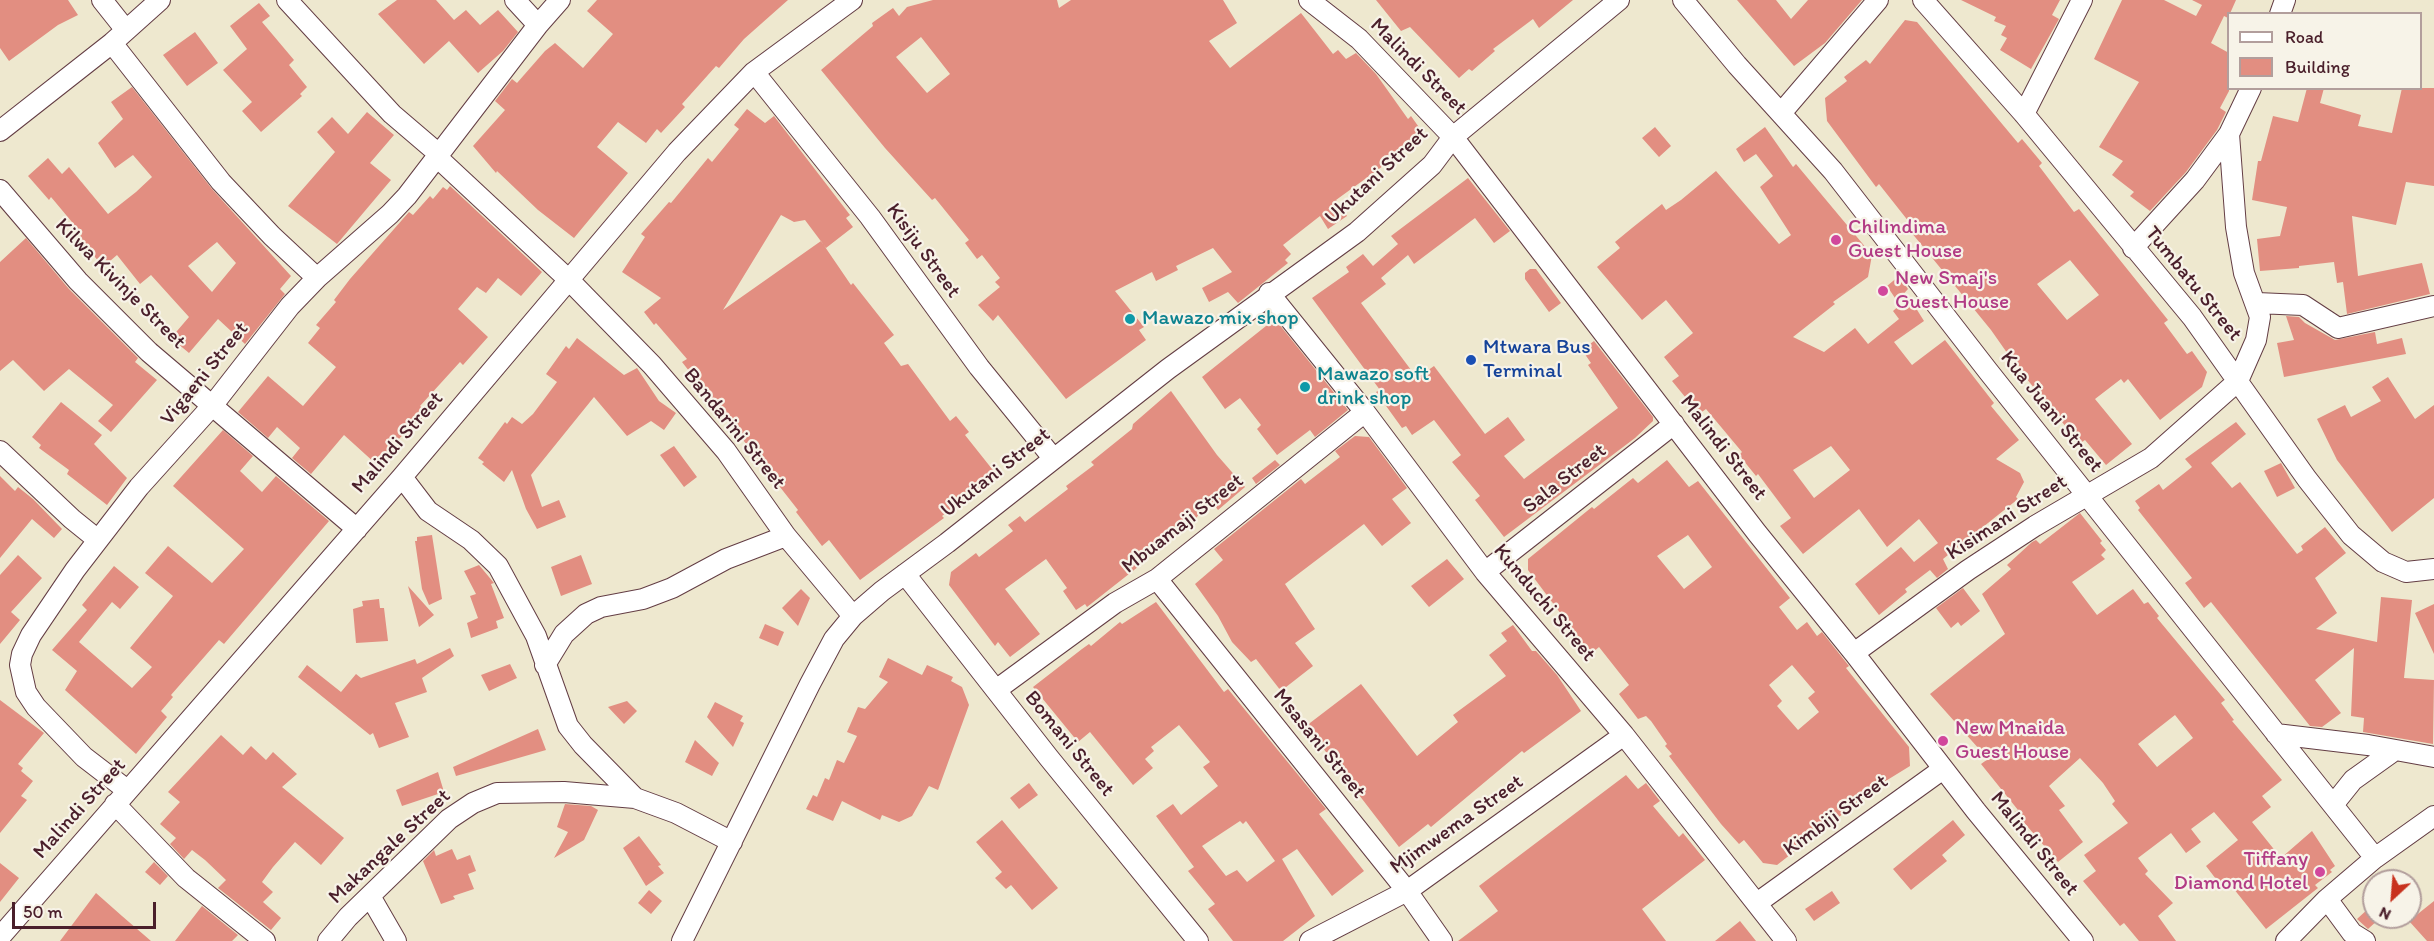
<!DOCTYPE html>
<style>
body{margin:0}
#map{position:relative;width:2434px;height:941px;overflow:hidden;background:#eee8cf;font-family:Itim,sans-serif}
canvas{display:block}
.legend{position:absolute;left:2227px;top:12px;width:195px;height:78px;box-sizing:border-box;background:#f7f3e8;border:2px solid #b29e9c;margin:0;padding:8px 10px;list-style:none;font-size:18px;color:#4a1f2b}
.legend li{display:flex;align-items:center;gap:12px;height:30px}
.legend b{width:30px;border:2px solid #b29e9c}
.north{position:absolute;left:2362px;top:869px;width:60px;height:60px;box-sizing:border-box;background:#f7f3e8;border:2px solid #b29e9c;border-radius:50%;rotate:206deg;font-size:16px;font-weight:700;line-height:24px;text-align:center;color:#4a1f2b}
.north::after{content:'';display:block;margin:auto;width:21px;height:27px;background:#c8321e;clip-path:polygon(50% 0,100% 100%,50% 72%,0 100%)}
.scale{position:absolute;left:12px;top:902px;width:144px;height:27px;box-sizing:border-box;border:3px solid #4a1f2b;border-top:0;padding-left:8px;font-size:18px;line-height:21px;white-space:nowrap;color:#4a1f2b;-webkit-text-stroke:4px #f7f3e8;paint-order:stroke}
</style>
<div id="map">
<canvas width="2434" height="941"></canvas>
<ul class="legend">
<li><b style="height:8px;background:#fff"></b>Road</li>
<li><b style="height:16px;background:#e28e81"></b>Building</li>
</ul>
<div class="north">N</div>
<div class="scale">50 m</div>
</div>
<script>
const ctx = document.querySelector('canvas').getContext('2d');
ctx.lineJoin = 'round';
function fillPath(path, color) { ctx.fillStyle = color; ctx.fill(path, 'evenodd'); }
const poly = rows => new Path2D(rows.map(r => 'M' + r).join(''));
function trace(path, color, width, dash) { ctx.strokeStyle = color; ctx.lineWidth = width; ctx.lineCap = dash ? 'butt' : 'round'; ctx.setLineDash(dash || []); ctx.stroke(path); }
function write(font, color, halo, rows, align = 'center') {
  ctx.font = font + ' Itim,sans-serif'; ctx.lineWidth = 4.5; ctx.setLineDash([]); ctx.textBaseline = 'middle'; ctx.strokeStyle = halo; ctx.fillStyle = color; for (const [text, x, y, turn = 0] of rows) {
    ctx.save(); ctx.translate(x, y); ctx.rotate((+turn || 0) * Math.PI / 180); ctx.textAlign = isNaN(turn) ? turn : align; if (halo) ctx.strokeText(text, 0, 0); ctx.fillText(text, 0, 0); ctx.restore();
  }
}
fillPath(poly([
 [0,0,68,0,78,15,58,25,9,61,0,48],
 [397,0,436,0,454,20,466,10,480,25,498,10,518,32,503,51,478,73,449,41,424,64,378,14],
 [597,0,788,0,744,39,719,68,716,66,682,104,685,107,661,133,657,129,646,143,618,122,597,147,628,173,574,238,538,210,497,171,496,173,473,146,505,110,495,101,512,79,517,83,545,51,555,43,583,68,613,34,587,11],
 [933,0,1057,0,1059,8,1071,0,1223,0,1237,23,1209,41,1230,68,1301,13,1333,54,1338,50,1346,59,1356,53,1376,74,1408,119,1411,116,1423,133,1393,156,1394,158,1336,200,1347,216,1328,229,1320,216,1283,245,1291,254,1285,260,1288,263,1238,303,1228,292,1209,302,1202,288,1232,272,1213,248,1176,266,1178,270,1156,281,1152,272,1115,291,1144,327,1139,330,1146,340,1066,399,998,315,993,321,978,305,1000,287,995,282,1000,278,982,255,977,259,965,243,969,240,935,198,932,200,885,148,821,70,873,26,872,23,893,8,899,16,907,7],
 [921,37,950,74,927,93,896,57],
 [1376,0,1573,0,1539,28,1533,19,1493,49,1495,51,1472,71,1469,69,1459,78,1410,27,1401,31],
 [1737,0,1776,0,1791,19,1808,0,1862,0,1825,43,1794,66],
 [1961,0,2060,0,2052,15,2059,19,2031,69,2000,50,2007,38,2001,35,2006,26,1994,21,1996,17],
 [2122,0,2164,0,2196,16,2202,5,2192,0,2236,0,2228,18,2224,16,2211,43,2229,53,2229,91,2220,108,2226,112,2217,130,2186,172,2150,211,2130,196,2134,192,2112,175,2123,161,2099,147,2139,82,2094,59],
 [259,3,270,16,262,22,294,60,289,65,307,87,300,94,302,96,261,132,242,111,252,102,223,70,247,49,230,26],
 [1905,20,1917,22,2018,143,2022,139,2042,163,2039,166,2074,212,2079,209,2168,320,2164,323,2187,354,2192,351,2207,372,2202,387,2160,420,2128,379,2124,383,2121,379,2095,399,2132,444,2106,465,2085,440,2082,442,2071,433,2017,367,1991,330,1911,232,1914,230,1913,227,1879,184,1876,187,1827,121,1825,98,1847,81,1844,77,1866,60,1870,64],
 [2070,260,2099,295,2067,320,2037,284],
 [195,32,218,63,187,86,163,55],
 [132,87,212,189,291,276,280,289,285,294,245,344,218,319,189,353,171,338,189,317,151,275,140,284,117,255,103,267,79,237,82,234,51,197,49,200,28,176,48,158,62,174,69,167,108,214,136,192,152,177,133,155,115,168,98,143,123,119,111,102],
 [217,242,236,263,212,292,188,266],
 [2307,88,2324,88,2320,103,2361,115,2358,126,2392,133,2402,88,2434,88,2434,186,2406,182,2396,225,2352,216,2358,276,2422,263,2430,294,2347,314,2343,282,2337,283,2334,262,2299,266,2299,268,2260,271,2257,239,2280,236,2287,207,2252,200,2258,161,2261,161,2273,116,2298,122],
 [747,109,765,123,774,116,850,215,846,218,853,227,826,248,805,220,794,222,781,215,723,310,821,241,851,285,853,283,894,335,884,343,901,366,908,364,950,421,956,416,969,432,965,435,996,474,942,516,944,518,860,580,829,540,822,546,796,512,798,510,682,362,687,359,656,323,654,325,644,312,661,298,622,272,645,237,641,234,669,202,671,203,708,158,712,162,739,129,734,125],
 [367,112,394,135,370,163,391,180,337,244,288,206,335,152,317,132,332,117,348,134],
 [1655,127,1671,146,1659,157,1642,138],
 [1765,127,1793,167,1796,164,1872,255,1868,277,1833,302,1835,304,1793,337,1824,352,1855,328,1868,344,1899,319,1893,311,1909,297,1924,321,1894,342,1912,365,1945,340,1994,403,1991,406,2019,440,1996,459,2020,473,2024,482,2016,497,2018,499,1943,559,1948,569,1937,578,1930,570,1905,589,1907,592,1879,615,1855,584,1901,547,1914,562,1938,543,1919,519,1887,547,1859,509,1803,554,1780,526,1791,518,1758,474,1756,476,1739,455,1742,452,1706,409,1699,414,1672,381,1679,376,1664,357,1693,333,1666,300,1642,320,1597,267,1620,248,1615,242,1632,228,1662,204,1666,210,1681,200,1716,171,1779,244,1791,235,1760,187,1773,176,1756,154,1744,162,1736,149],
 [1831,446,1850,470,1814,498,1793,470],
 [1468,178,1510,231,1494,243,1475,218,1414,264,1408,255,1381,278,1386,284,1361,303,1417,378,1434,366,1485,434,1508,417,1525,440,1504,456,1524,479,1618,408,1588,365,1591,363,1582,350,1594,341,1653,417,1653,421,1635,438,1504,537,1475,500,1480,496,1452,462,1461,455,1434,420,1412,435,1406,426,1402,428,1376,392,1380,390,1312,298,1349,272,1346,267,1363,254,1373,266,1398,244,1391,236],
 [450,186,542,272,521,296,498,278,486,293,477,287,458,309,488,337,463,365,460,362,420,406,429,413,409,428,376,464,344,435,311,474,292,458,300,448,277,427,268,438,238,412,268,376,303,406,336,367,308,343,320,328,316,325,336,302,334,300,350,279,409,212,413,215,430,196,433,199,443,187,447,190],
 [26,238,69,289,138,358,135,362,157,380,111,432,98,421,113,405,69,369,44,391,13,360,0,371,0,262],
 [1530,269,1536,269,1561,303,1549,312,1525,279,1525,273],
 [1899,276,1908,289,1897,301,1887,286],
 [2286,316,2299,317,2305,323,2335,340,2375,332,2377,344,2402,338,2406,354,2284,377,2277,343,2294,340],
 [1271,322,1279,324,1348,410,1315,437,1310,430,1277,455,1257,429,1261,425,1240,398,1225,409,1202,377],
 [577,338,624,375,637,368,659,401,676,413,664,430,651,421,627,436,594,397,531,475,542,507,559,500,566,517,537,529,526,509,512,470,504,482,482,464,484,462,478,458,505,422,507,424,512,417,522,424,533,414,557,382,546,374,566,346,569,349],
 [2388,377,2415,419,2434,405,2434,498,2392,532,2337,460,2317,419,2345,405,2351,417,2381,401,2372,387],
 [1171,391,1217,455,1245,487,1218,510,1211,501,1196,518,1144,551,1148,559,1087,607,1085,604,1076,610,1063,591,1067,588,1046,559,1005,589,1040,634,1010,657,998,642,995,646,949,585,951,572,976,553,979,557,1013,531,1008,525,1020,516,1025,522,1068,489,1066,486,1094,465,1091,462,1132,429,1133,424],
 [61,402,102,435,94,444,127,478,107,505,67,474,69,470,39,448,41,445,32,437],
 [2236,422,2246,434,2211,463,2232,488,2240,482,2297,554,2303,550,2301,546,2325,527,2346,553,2315,578,2337,613,2316,629,2377,642,2381,597,2412,600,2404,678,2434,680,2433,744,2363,732,2364,718,2351,716,2354,648,2315,680,2341,713,2322,727,2310,726,2211,602,2204,608,2185,583,2192,578,2138,510,2140,508,2135,501,2159,484,2163,490,2192,467,2185,459],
 [223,430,253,456,240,471,262,492,276,476,329,521,224,644,219,640,171,695,173,697,161,711,167,717,136,754,65,690,77,671,52,650,87,610,82,605,114,566,139,587,120,609,112,602,79,642,132,688,152,667,130,648,173,596,145,573,168,546,212,583,244,549,173,486],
 [1355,436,1369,437,1407,488,1392,499,1411,523,1382,546,1364,524,1285,584,1315,629,1295,643,1313,666,1281,691,1256,659,1251,662,1232,642,1218,616,1195,584,1223,560,1214,549,1301,479,1305,484,1340,457,1335,451],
 [674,446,697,477,684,487,660,455],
 [1275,460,1280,465,1256,484,1252,478],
 [1667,460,1689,487,1698,481,1790,598,1779,607,1797,630,1807,622,1817,636,1822,632,1849,666,1846,668,1909,747,1910,766,1884,782,1777,865,1763,863,1744,840,1739,844,1721,824,1669,756,1672,754,1665,746,1667,744,1651,721,1646,716,1638,719,1619,694,1629,685,1599,647,1591,654,1528,570,1528,559,1592,507,1594,509,1633,478,1638,483],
 [1688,535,1712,567,1684,589,1657,556],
 [1792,665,1815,692,1808,698,1819,712,1798,730,1777,706,1782,701,1769,685],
 [2281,463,2295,488,2277,497,2264,471],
 [0,476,15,491,18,487,33,499,62,529,54,538,32,519,0,558],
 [2080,513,2102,541,2100,543,2106,550,2101,555,2105,559,2072,582,2097,615,2133,589,2144,604,2148,602,2159,616,2157,618,2225,700,2221,703,2234,720,2232,721,2282,780,2262,796,2271,807,2252,822,2281,858,2312,831,2335,866,2330,870,2332,872,2315,885,2318,888,2266,929,2225,878,2219,883,2206,866,2238,840,2214,812,2191,829,2201,842,2186,853,2171,833,2138,858,2148,871,2145,874,2173,903,2158,916,2176,941,2139,941,2124,923,2120,926,2083,881,2096,871,2084,855,2128,823,2112,804,2115,801,2103,783,2080,758,2049,786,2065,806,2059,810,2083,842,2058,862,2015,812,2018,810,1981,764,1988,759,1930,694,2005,634,1982,594,2011,569,2007,565,2032,542,2036,540,2040,544],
 [2175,715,2193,738,2157,767,2138,744],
 [432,535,442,599,429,605,422,589,415,541,417,541,417,537],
 [18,555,42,578,11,612,20,620,0,644,0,575],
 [581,555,592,584,561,596,551,567],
 [1447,559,1464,579,1429,607,1411,586],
 [479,565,494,583,491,584,504,618,496,621,498,628,471,638,467,623,478,618,470,596,476,594,464,571],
 [408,586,434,615,419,627],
 [1963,588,1980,611,1961,626,1958,622,1951,628,1936,608],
 [801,589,810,598,798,626,782,608],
 [379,599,380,608,384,608,388,641,356,643,353,609,363,606,362,601],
 [1156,602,1224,692,1228,689,1326,809,1319,814,1364,871,1332,896,1297,849,1282,859,1315,916,1283,941,1233,941,1208,909,1215,904,1188,871,1194,867,1156,816,1173,804,1181,815,1218,786,1203,767,1210,762,1179,725,1151,747,1154,751,1145,759,1153,768,1133,785,1090,732,1078,742,1033,687,1082,649,1089,644,1091,646,1120,622,1122,624],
 [1240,821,1243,824,1246,821,1275,861,1247,882,1237,870,1226,876,1202,846],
 [2434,604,2434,654,2415,613],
 [765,624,784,632,778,646,759,638],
 [1513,625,1532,651,1536,651,1557,675,1581,711,1524,753,1522,751,1431,827,1428,824,1399,847,1306,726,1361,684,1417,756,1458,722,1453,715,1506,676,1489,655,1507,641,1501,633],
 [450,648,454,656,422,678,427,692,395,703,409,737,379,748,373,733,370,735,298,677,307,665,341,692,356,674,361,678,415,659,417,664],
 [888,658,922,675,927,665,953,677,951,681,962,687,969,705,938,790,929,786,912,816,899,822,882,815,880,820,842,801,833,821,806,809,813,795,817,797,825,778,829,780,837,760,844,763,857,736,847,732,858,707,865,709,888,682,879,677],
 [510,664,517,678,489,691,481,675],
 [0,700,44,733,18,764,23,768,21,771,33,781,21,796,27,800,0,833],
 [627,701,637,711,624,724,608,707],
 [715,702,743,716,740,721,744,723,733,747,707,717],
 [538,729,546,750,456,776,453,767],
 [221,735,243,755,251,746,266,760,273,752,297,774,282,787,344,838,321,865,295,842,273,867,262,882,273,892,263,902,281,918,271,930,218,888,226,880,205,860,192,850,184,859,170,844,176,838,160,824,180,802,168,792],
 [695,740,719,763,712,776,685,762],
 [438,772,444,792,402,806,396,790],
 [1626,775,1638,789,1646,783,1660,801,1653,806,1679,837,1683,833,1705,860,1642,909,1666,941,1458,941,1498,911,1479,886],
 [1029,783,1038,795,1019,809,1010,798],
 [565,804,591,806,598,810,584,840,554,858,568,832,557,827],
 [1002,820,1058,888,1032,910,1011,885,1006,889,995,878,1002,872,976,842],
 [1953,820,1965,835,1942,855,1947,861,1911,890,1893,869],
 [639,836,661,865,658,866,664,873,646,886,623,848],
 [452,849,457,860,470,855,476,871,468,874,474,889,453,896,455,899,441,904,423,861,434,850,436,856],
 [154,862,168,876,160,885,145,872],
 [0,863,19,878,0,902],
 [649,890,662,901,651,914,638,903],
 [1832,891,1840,903,1814,921,1805,909],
 [96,893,122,916,151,941,60,941],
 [2434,901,2434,941,2427,941,2409,921],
 [202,906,238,935,232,941,175,941],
 [2369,908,2379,919,2368,929,2357,919],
 [1740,921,1756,941,1715,941]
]), '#e28e81');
const minor = poly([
 [102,0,125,29],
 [287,0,392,114,440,155],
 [515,0,538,25],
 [1309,0,1359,39,1453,137,1757,533,1854,653,1976,811,2083,941],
 [1683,0,1737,65,1833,171,1988,371,2375,858],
 [1923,0,2024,114,2192,317,2307,479,2351,535,2383,562,2406,572,2434,569],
 [2280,14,2285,0],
 [112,43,221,182,272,236,317,278],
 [754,72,870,217,979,367,1053,458],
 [1782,112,1878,0],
 [2024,114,2082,0],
 [0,131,112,43,160,0],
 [438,158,569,280,652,365,726,451,786,536,853,616],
 [0,190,78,281,149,352,357,529],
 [2133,248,2195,180,2229,134,2251,88],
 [1269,293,1365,412,1485,572,1624,735,1786,941],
 [2257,303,2303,305,2338,328,2434,306],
 [0,451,72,519,98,540],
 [402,477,428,511,471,540,498,566,536,636,568,726,583,745,635,798],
 [1485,572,1674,424],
 [905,574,1049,758,1198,941],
 [1157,579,1407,891,1442,941],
 [1854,653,1968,570,2035,526,2151,458,2238,381,2256,340,2260,317,2244,273,2236,227,2229,134],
 [545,665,564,634,586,614,601,607,643,599,672,588,726,559,786,536],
 [996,690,1115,603,1157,579,1365,412],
 [2276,734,2368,745,2434,757],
 [127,790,84,757,36,707,26,692,20,665,22,654,31,635,75,570,139,487,212,406,290,306,317,278,390,214,407,196,538,25,560,0],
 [115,804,186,878,265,941],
 [2333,805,2353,780,2395,750],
 [370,896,396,941],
 [2327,899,2352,933,2365,941],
 [1757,903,1943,769],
 [0,937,402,477,677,152,754,72,852,0],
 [328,941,348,917,449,819,473,803,497,793,564,792,635,798,676,813,732,842],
 [682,941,810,684,834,639,853,616,882,591,947,543,1168,369,1357,232,1432,165,1453,137,1619,0],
 [1310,941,1407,891,1624,735],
 [2286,941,2327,899,2375,858,2434,816]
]);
trace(minor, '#633d44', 22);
trace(minor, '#fff', 20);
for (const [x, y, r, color] of [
 [1836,240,6,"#d1479c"],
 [1883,291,6,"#d1479c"],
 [1130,319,6,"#0f9aa8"],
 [1471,360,6,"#1a4fb4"],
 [1305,387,6,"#0f9aa8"],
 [1943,741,6,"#d1479c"],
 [2320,872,6,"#d1479c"]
]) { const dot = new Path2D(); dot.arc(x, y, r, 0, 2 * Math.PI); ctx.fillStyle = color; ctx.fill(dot); trace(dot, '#f7f3e8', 2); }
write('21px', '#4a1f2b', '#f7f3e8', [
 ["Malindi Street",1418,67,45],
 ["Ukutani Street",1377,176,-43],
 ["Kisiju Street",923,251,54],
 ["Kilwa Kivinje Street",120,284,45],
 ["Tumbatu Street",2193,284,51],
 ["Vigaeni Street",205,374,-51],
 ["Kua Juani Street",2051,412,51],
 ["Bandarini Street",734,429,51],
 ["Malindi Street",398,443,-49],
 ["Malindi Street",1723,448,52],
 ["Ukutani Street",996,473,-38],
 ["Sala Street",1565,479,-38],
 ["Kisimani Street",2007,518,-33],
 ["Mbuamaji Street",1183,524,-38],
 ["Kunduchi Street",1544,603,50],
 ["Bomani Street",1069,744,51],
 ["Msasani Street",1319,744,51],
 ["Malindi Street",80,809,-48],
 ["Kimbiji Street",1836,816,-36],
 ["Mjimwema Street",1457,825,-35],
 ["Malindi Street",2034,844,51],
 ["Makangale Street",390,847,-43]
]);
write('21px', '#b23c85', '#f7f3e8', [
 ["Chilindima",1848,228],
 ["Guest House",1848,252],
 ["New Smaj's",1895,279],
 ["Guest House",1895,303],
 ["New Mnaida",1955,729],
 ["Guest House",1955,753],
 ["Tiffany",2308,860,"right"],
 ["Diamond Hotel",2308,884,"right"]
], 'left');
write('21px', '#0d838f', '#f7f3e8', [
 ["Mawazo mix shop",1142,319],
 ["Mawazo soft",1317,375],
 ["drink shop",1317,399]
], 'left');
write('21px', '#164399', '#f7f3e8', [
 ["Mtwara Bus",1483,348],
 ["Terminal",1483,372]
], 'left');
</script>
